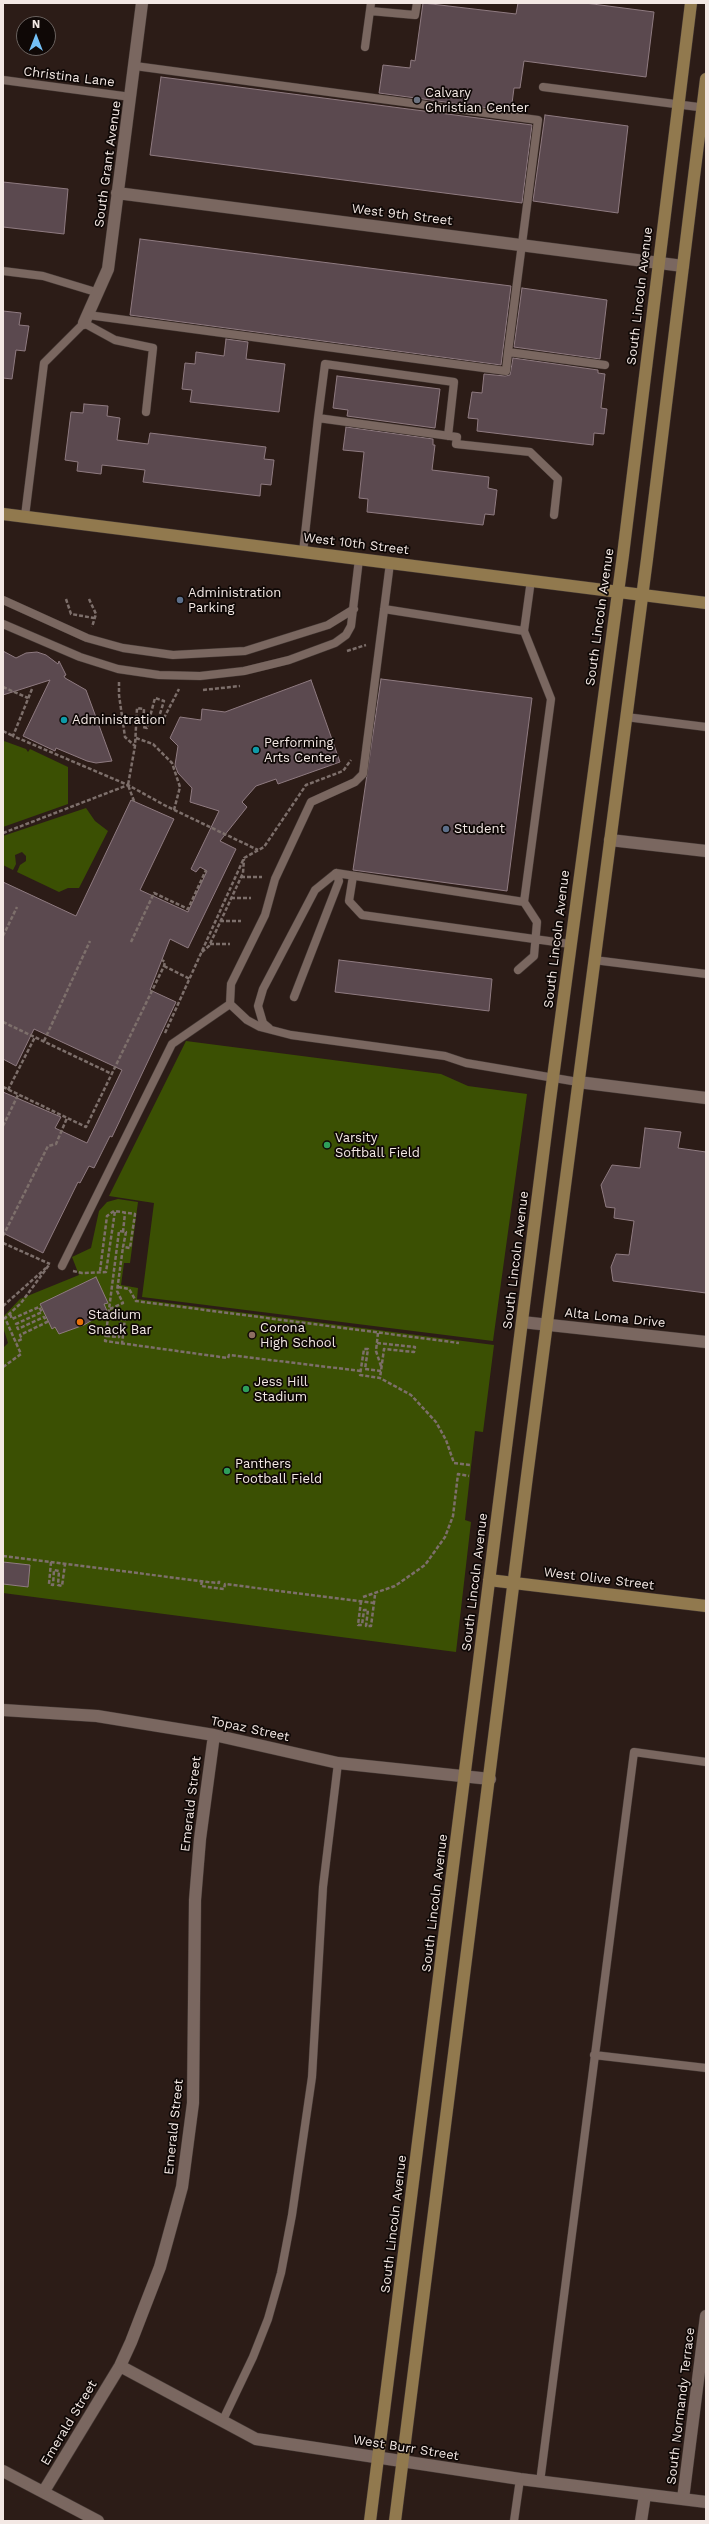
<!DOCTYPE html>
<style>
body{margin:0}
#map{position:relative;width:709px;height:2524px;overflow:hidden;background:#2c1c17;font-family:"Work Sans",sans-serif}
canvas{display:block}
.frame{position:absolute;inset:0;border:4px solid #f3e8e4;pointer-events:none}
.north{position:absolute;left:16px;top:16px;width:40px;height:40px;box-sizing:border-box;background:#0f0806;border:1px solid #6a625f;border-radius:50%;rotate:0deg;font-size:11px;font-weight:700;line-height:16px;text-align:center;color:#f3e8e4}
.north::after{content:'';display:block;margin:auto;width:14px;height:18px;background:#74c0f6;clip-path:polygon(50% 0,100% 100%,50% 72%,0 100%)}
</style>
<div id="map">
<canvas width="709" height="2524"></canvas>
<div class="frame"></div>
<div class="north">N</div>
</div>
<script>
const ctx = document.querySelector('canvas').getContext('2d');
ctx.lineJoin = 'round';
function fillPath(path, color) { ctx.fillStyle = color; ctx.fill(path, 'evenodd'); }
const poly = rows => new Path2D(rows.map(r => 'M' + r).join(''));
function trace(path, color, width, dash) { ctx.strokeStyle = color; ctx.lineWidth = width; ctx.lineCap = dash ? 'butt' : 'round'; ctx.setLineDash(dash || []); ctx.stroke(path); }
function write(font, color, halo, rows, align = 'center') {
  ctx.font = font + ' "Work Sans",sans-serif'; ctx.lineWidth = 3.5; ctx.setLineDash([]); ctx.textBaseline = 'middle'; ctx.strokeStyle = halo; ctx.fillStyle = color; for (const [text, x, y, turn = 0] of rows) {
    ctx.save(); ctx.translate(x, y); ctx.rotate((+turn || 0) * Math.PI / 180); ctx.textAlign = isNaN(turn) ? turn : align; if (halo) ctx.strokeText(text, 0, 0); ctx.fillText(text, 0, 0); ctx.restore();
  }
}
fillPath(poly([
 [4,741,26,749,28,752,30,749,68,767,68,804,3,827],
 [86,808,95,821,108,831,79,888,68,888,59,892,17,872,20,865,26,861,26,856,22,852,15,855,16,864,13,870,3,865,3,836],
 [186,1041,441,1074,468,1086,527,1094,493,1341,142,1297,154,1203,109,1196],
 [118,1199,138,1202,130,1263,124,1263,121,1285,138,1288,137,1299,494,1345,483,1432,475,1431,465,1520,471,1522,456,1652,3,1593,3,1348,8,1343,3,1327,3,1317,20,1299,79,1275,72,1257,91,1248,99,1211,107,1202]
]), '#3b5003');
const building = poly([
 [423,3,516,14,518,3,585,3,654,12,646,77,524,61,520,88,514,88,511,111,379,93,383,65,410,68,411,60,415,61,423,3],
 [161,77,532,125,522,203,150,155,161,77],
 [545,115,628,126,618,213,533,201,545,115],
 [3,182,68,189,64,234,3,227,3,182],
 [140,239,511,286,501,365,130,315,140,239],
 [522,288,607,300,600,359,514,347,522,288],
 [3,311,21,313,19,325,29,326,25,351,16,350,12,379,3,378,3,311],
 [226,339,248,342,246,359,285,364,279,412,190,402,192,390,182,389,185,363,195,364,196,352,224,356,226,339],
 [513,358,598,370,598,373,605,374,601,408,607,409,604,434,594,433,593,445,477,431,478,419,468,418,472,392,482,393,484,374,505,376,510,375,513,358],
 [337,376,440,389,435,428,347,416,348,410,333,408,337,376],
 [84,404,108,406,107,416,120,418,117,440,148,444,150,433,266,447,264,459,274,460,271,485,261,484,260,496,143,482,145,470,102,465,101,474,77,471,78,462,65,460,71,412,83,413,84,404],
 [346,427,433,439,433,445,435,445,432,470,489,477,488,488,497,490,494,515,485,514,483,525,367,512,368,499,359,498,364,452,343,450,346,427],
 [3,651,16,658,26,653,37,652,46,655,58,664,59,661,66,675,64,676,65,678,86,690,112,761,96,763,87,761,56,748,55,751,23,736,50,680,3,695,3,651],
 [381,679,532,698,507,891,353,870,381,679],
 [311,680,340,762,278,784,276,779,256,786,242,802,247,807,220,841,236,849,188,948,170,939,150,990,176,1002,112,1137,110,1136,94,1168,89,1166,80,1183,78,1182,43,1253,3,1233,3,1092,61,1117,55,1128,87,1143,122,1070,34,1029,16,1066,3,1059,3,882,76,916,131,800,174,819,140,890,188,912,207,871,200,867,196,872,191,869,219,811,190,802,192,788,178,773,175,765,178,746,170,738,180,717,201,720,202,709,225,712,311,680],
 [339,960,492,979,489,1011,335,992,339,960],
 [645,1128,681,1132,678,1148,706,1152,706,1293,613,1281,611,1267,616,1254,629,1255,634,1221,614,1218,615,1208,606,1207,601,1185,612,1165,640,1168,645,1128],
 [96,1277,108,1303,104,1304,107,1311,84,1325,59,1334,55,1327,52,1329,40,1304,96,1277],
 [3,1562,30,1565,28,1587,3,1584,3,1562]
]);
fillPath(building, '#5b494f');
trace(building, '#8f7b81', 1);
const lane = poly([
 [370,11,415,15,417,3],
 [365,47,371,3],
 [135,66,538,120,508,352,605,365],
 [3,80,131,97],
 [543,87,706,108],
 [3,271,43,276,99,293],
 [88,315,506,371,508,352],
 [318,418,325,364,454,382,448,436],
 [25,516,44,363,84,323,115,340,153,348,146,412],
 [303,552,318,418,457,437,456,444,530,452,558,479,554,515],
 [390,563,363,774,355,782,311,802,275,879,265,915,231,984,230,1004,247,1020,260,1027,291,1035,445,1056,466,1063,578,1082],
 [3,600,87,638,123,648,173,655,245,651,328,625,354,609],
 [384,609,524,631],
 [3,624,80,657,118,669,159,675,200,676,244,671,289,660,335,643,346,635,351,626,359,559],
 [626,717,706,727],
 [353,876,349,901,362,915,570,944],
 [594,960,706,974],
 [518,970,534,956,537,922,524,902,551,699,524,631,531,580],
 [294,997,339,881,336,873],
 [269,1028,263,1023,258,1006,263,989,315,890,336,873,524,902],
 [62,1266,172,1044,230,1004],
 [594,2055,706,2068],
 [222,2422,253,2357,268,2319,281,2273,292,2215,312,2077,323,1887,338,1763],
 [540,2482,634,1752,706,1762],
 [514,2521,520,2479]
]);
const street = poly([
 [117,193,683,266],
 [84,323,108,269,142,3],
 [610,840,706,851],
 [578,1082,706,1098],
 [522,1322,706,1342],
 [3,1710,97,1716,214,1735,338,1763,490,1779],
 [120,2366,256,2439,520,2479,706,2502],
 [3,2471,98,2521],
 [44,2491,120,2366,131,2342,160,2267,182,2187,193,2103,195,1900,200,1839,214,1735],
 [683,2499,706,2316],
 [641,2521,645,2495]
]);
const secondary = poly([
 [3,514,706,603],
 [489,1580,706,1606],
 [370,2521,550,1100,623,555,691,3],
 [395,2521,527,1476,647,559,706,79]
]);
trace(lane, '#443834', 9);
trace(street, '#443834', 13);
trace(secondary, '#443834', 13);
trace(poly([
 [66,599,71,614,94,618],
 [89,599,96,614,92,627],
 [347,651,366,645],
 [119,682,119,695,125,737,135,746],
 [3,687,28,698],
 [32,689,13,736,128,785,166,806,258,850],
 [203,690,240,686],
 [3,731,13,736],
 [136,738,153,744,172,763,180,787,174,810],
 [134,801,128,785,135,746,137,708,144,709,143,727,147,728,155,698,164,701,159,717,164,718,179,689],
 [3,833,128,785],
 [241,877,262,877],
 [231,898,251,898],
 [220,921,241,921],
 [3,936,17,907],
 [131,942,154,893,188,909,206,870],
 [210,944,230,944],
 [202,952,209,946,243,873,244,859],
 [164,966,190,979],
 [3,1022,112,1074],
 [165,1033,244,858,264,847,306,785,343,771,351,760],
 [44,1041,90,941],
 [3,1087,86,1127,164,966,165,962,162,960],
 [8,1090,35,1037],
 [3,1126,18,1095],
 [123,1232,125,1213],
 [3,1236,48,1146,56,1144,67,1118],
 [3,1243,50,1264],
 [73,1271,82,1273,106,1272,115,1211,135,1214,130,1248,123,1247,126,1232,119,1231,105,1341,228,1358,229,1355,361,1371],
 [100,1271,107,1216,114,1211],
 [118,1287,129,1289,136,1301,459,1343],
 [3,1306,46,1268],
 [110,1309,123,1303,117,1291,123,1247],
 [10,1314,12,1319,39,1307,42,1312,16,1324,18,1329,44,1317,47,1322,20,1335,22,1339,16,1342],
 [378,1333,376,1351,381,1366],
 [106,1336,119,1337,121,1317,125,1318,122,1344],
 [377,1343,415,1347,414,1352,384,1349,380,1378],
 [3,1367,21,1354,5,1318,21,1303,49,1265],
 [381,1371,365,1369,368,1349,364,1349,360,1375,380,1378,411,1395,436,1422,446,1440,454,1463,470,1465],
 [3,1556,208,1582,219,1583,219,1579],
 [51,1562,49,1584,53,1585,54,1570,59,1571,58,1585,62,1586,65,1564],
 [202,1581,201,1586,224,1589,225,1584,374,1603],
 [363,1597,395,1586,425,1565,445,1537,453,1516,458,1474,469,1476],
 [361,1601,358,1625,362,1625,364,1610,368,1610,366,1626,371,1626,375,1595]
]), '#7d6f6b', 2.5, [4, 2]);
trace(lane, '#7a6760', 8);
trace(street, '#7a6760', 12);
trace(secondary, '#91794e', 12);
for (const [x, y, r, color] of [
 [417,100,4,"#6b7280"],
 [180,600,4,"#5c6f8a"],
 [64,720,4,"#0f9aa8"],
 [256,750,4,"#0f9aa8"],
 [446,829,4,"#5c6f8a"],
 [327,1145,4,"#2e9e5b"],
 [80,1322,4,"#e8710a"],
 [252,1335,4,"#8d6e63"],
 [246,1389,4,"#2e9e5b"],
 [227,1471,4,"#2e9e5b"]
]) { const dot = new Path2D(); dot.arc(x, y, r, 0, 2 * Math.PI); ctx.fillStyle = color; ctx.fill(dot); trace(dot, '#0f0806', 1.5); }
write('13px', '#f3e8e4', '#0f0806', [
 ["Christina Lane",69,77,7],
 ["South Grant Avenue",108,164,-82],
 ["West 9th Street",402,215,7],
 ["South Lincoln Avenue",640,296,-83],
 ["West 10th Street",356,544,7],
 ["South Lincoln Avenue",600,617,-82],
 ["South Lincoln Avenue",557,939,-83],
 ["South Lincoln Avenue",516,1260,-83],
 ["Alta Loma Drive",615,1318,6],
 ["West Olive Street",599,1579,7],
 ["South Lincoln Avenue",475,1582,-83],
 ["Topaz Street",250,1729,12],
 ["Emerald Street",191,1804,-83],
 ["South Lincoln Avenue",435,1903,-83],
 ["Emerald Street",174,2127,-84],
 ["South Lincoln Avenue",394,2224,-83],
 ["South Normandy Terrace",681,2406,-83],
 ["Emerald Street",69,2423,-59],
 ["West Burr Street",406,2448,9]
]);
write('13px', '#f3e8e4', '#0f0806', [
 ["Calvary",425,93],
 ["Christian Center",425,108],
 ["Administration",188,593],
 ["Parking",188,608],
 ["Administration",72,720],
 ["Performing",264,743],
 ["Arts Center",264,758],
 ["Student",454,829],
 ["Varsity",335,1138],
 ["Softball Field",335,1153],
 ["Stadium",88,1315],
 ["Snack Bar",88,1330],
 ["Corona",260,1328],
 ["High School",260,1343],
 ["Jess Hill",254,1382],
 ["Stadium",254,1397],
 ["Panthers",235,1464],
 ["Football Field",235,1479]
], 'left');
</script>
